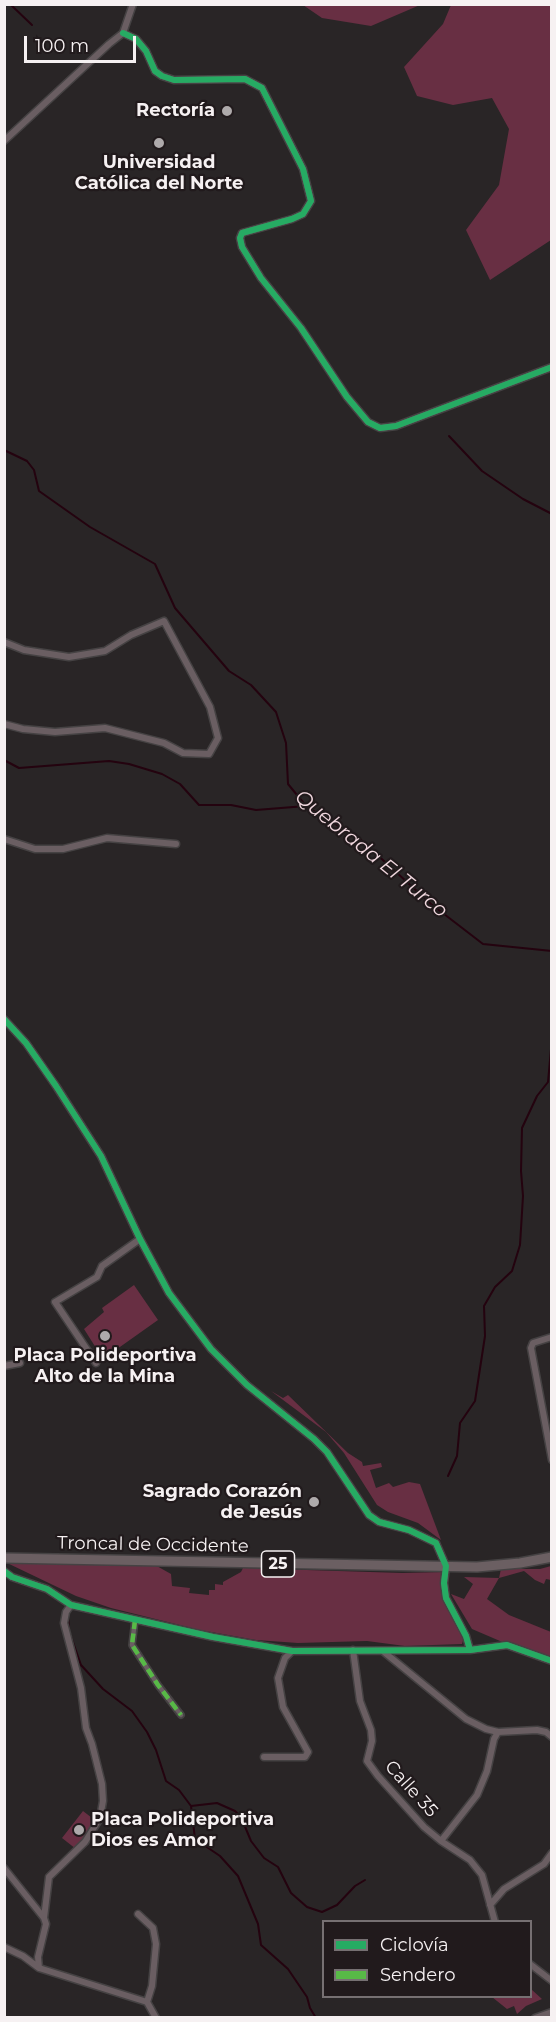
<!DOCTYPE html>
<meta charset="utf-8">
<style>
body{margin:0}
#map{position:relative;width:556px;height:2022px;overflow:hidden;background:#292526;font-family:Montserrat,sans-serif}
canvas{display:block}
.frame{position:absolute;inset:0;border:6px solid #f6f1f2;pointer-events:none}
.legend{position:absolute;left:322px;top:1920px;width:210px;height:78px;box-sizing:border-box;background:#211a1c;border:2px solid #767072;margin:0;padding:8px 10px;list-style:none;font-size:18px;color:#f6f1f2}
.legend li{display:flex;align-items:center;gap:12px;height:30px}
.legend b{width:30px;border:2px solid #767072}
.scale{position:absolute;left:24px;top:36px;width:112px;height:27px;box-sizing:border-box;border:3px solid #f6f1f2;border-top:0;padding-left:8px;font-size:18px;line-height:21px;white-space:nowrap;color:#f6f1f2;-webkit-text-stroke:4px #211a1c;paint-order:stroke}
</style>
<div id="map">
<canvas width="556" height="2022"></canvas>
<div class="frame"></div>
<ul class="legend">
<li><b style="height:8px;background:#26ab63"></b>Ciclovía</li>
<li><b style="height:8px;background:#58b947"></b>Sendero</li>
</ul>
<div class="scale">100 m</div>
</div>
<script>
const ctx = document.querySelector('canvas').getContext('2d');
ctx.lineJoin = 'round';
function fillPath(path, color) { ctx.fillStyle = color; ctx.fill(path, 'evenodd'); }
const poly = rows => new Path2D(rows.map(r => 'M' + r).join(''));
function trace(path, color, width, dash) { ctx.strokeStyle = color; ctx.lineWidth = width; ctx.lineCap = dash ? 'butt' : 'round'; ctx.setLineDash(dash || []); ctx.stroke(path); }
function write(font, color, halo, rows, align = 'center') {
  ctx.font = font + ' Montserrat,sans-serif'; ctx.lineWidth = 4.5; ctx.setLineDash([]); ctx.textBaseline = 'middle'; ctx.strokeStyle = halo; ctx.fillStyle = color; for (const [text, x, y, turn = 0] of rows) {
    ctx.save(); ctx.translate(x, y); ctx.rotate((+turn || 0) * Math.PI / 180); ctx.textAlign = isNaN(turn) ? turn : align; if (halo) ctx.strokeText(text, 0, 0); ctx.fillText(text, 0, 0); ctx.restore();
  }
}
fillPath(poly([
 [303,5,420,5,371,26,322,18],
 [451,5,551,5,551,240,490,280,466,230,499,185,509,129,492,98,453,105,417,96,404,67,443,24],
 [134,1285,158,1320,103,1359,84,1329,104,1312,102,1308],
 [271,1391,283,1398,288,1395,348,1453,362,1462,363,1466,381,1463,382,1467,370,1470,376,1488,389,1483,393,1487,409,1482,420,1484,441,1540,418,1523,388,1512,377,1505,344,1453,326,1432],
 [5,1562,131,1562,155,1565,171,1574,172,1586,190,1588,189,1593,209,1595,209,1590,215,1590,215,1584,223,1585,223,1582,241,1572,243,1568,402,1573,445,1572,446,1597,464,1637,462,1644,405,1646,367,1641,298,1643,256,1640,200,1630,111,1608,76,1596],
 [551,1566,551,1580,546,1579,544,1584,535,1580,524,1571,499,1578,487,1599,509,1615,551,1632,551,1659,507,1644,472,1629,451,1594,464,1599,473,1584,464,1577,499,1578,501,1569,540,1569],
 [83,1811,96,1821,76,1849,62,1838],
 [531,1989,542,1999,526,2006,517,2014,514,2006,507,2009,492,1997,530,1996]
]), '#682f43');
trace(poly([
 [10,4,32,25],
 [449,436,482,471,523,499,552,514],
 [4,450,27,461,34,470,39,491,90,527,155,564,175,608,229,671,251,685,276,712,286,743,288,784,306,806,361,840,431,904,483,944,552,951],
 [4,760,19,768,109,761,129,764,162,774,180,784,199,805,231,805,256,810,306,806],
 [448,1476,457,1456,460,1423,475,1401,485,1336,484,1306,495,1287,512,1271,520,1245,523,1196,521,1171,522,1128,537,1096,548,1082,552,1038],
 [68,1616,69,1631,81,1665,103,1689,132,1711,147,1732,156,1750,166,1781,179,1790,191,1806,195,1839,220,1856,238,1876,258,1924,261,1945,288,1969,307,1997,310,2008,316,2018],
 [191,1806,217,1803,235,1811,241,1817,251,1841,264,1858,278,1867,291,1893,307,1907,322,1912,337,1905,355,1886,365,1880]
]), '#24030f', 2);
const pedestrian = poly([
 [135,1620,132,1645,158,1685,181,1715]
]);
const minor = poly([
 [123,33,136,39,146,51,155,71,162,76,174,80,245,79,262,88,303,169,311,201,303,214,292,219,242,233,240,238,242,247,261,278,301,328,347,397,368,422,380,428,396,426,552,367],
 [123,33,133,4],
 [4,141,109,44,123,33],
 [4,642,24,650,69,657,105,651,131,635,164,621,210,707,218,738,209,754,183,753,164,743,105,728,55,732,23,729,4,724],
 [4,839,35,849,63,849,107,838,176,844],
 [4,1019,26,1043,56,1086,101,1156,140,1239,169,1293,211,1349,247,1385,314,1439,327,1452,369,1515,379,1522,409,1530,436,1543,446,1566,444,1583,446,1598,466,1636,470,1650],
 [552,1337,533,1343,531,1348,552,1460],
 [96,1363,55,1302,97,1277,102,1266,140,1239],
 [4,1366,20,1363],
 [4,1571,12,1577,47,1589,71,1605,213,1637,292,1651,470,1650,507,1645,552,1661],
 [353,1650,360,1701,371,1730,372,1741,367,1761,378,1776,424,1827,441,1841,470,1860,482,1875,495,1922],
 [384,1652,466,1719,486,1729,498,1732,537,1730,546,1732,552,1737],
 [264,1757,305,1757,308,1752,283,1707,278,1678,285,1658,292,1651],
 [441,1841,477,1795,487,1771,494,1739,498,1732],
 [4,1868,44,1918,46,1924,38,1957,39,1968,147,2002,156,2018],
 [490,1905,504,1889,544,1864,552,1853],
 [138,1914,153,1928,156,1944,152,1986,147,2002],
 [44,1918,49,1877,85,1842,100,1818,103,1801,102,1784,92,1744,86,1728,81,1688,64,1623,66,1612,71,1605],
 [4,1947,23,1956,39,1968],
 [530,1964,552,1981],
 [535,2018,552,2012]
]);
const primary = poly([
 [4,1558,477,1567,520,1563,552,1557]
]);
trace(pedestrian, '#454243', 8);
trace(minor, '#454243', 9);
trace(primary, '#454243', 12);
trace(pedestrian, '#6a5e62', 4.5);
trace(minor, '#6a5e62', 6);
trace(primary, '#6b5f62', 9);
trace(poly([
 [135,1620,132,1645,158,1685,181,1715]
]), '#58b947', 4.5, [9, 4.5]);
trace(poly([
 [123,33,136,39,146,51,155,71,162,76,174,80,245,79,262,88,303,169,311,201,303,214,292,219,242,233,240,238,242,247,261,278,301,328,347,397,368,422,380,428,396,426,552,367],
 [4,1019,26,1043,56,1086,101,1156,140,1239,169,1293,211,1349,247,1385,314,1439,327,1452,369,1515,379,1522,409,1530,436,1543,446,1566,444,1583,446,1598,466,1636,470,1650],
 [4,1571,12,1577,47,1589,71,1605,213,1637,292,1651,470,1650,507,1645,552,1661]
]), '#26ab63', 6);
for (const [x, y, r, color] of [
 [227,111,6,"#aeaaab"],
 [159,143,6,"#aeaaab"],
 [105,1336,6,"#aeaaab"],
 [314,1502,6,"#aeaaab"],
 [79,1830,6,"#aeaaab"]
]) { const dot = new Path2D(); dot.arc(x, y, r, 0, 2 * Math.PI); ctx.fillStyle = color; ctx.fill(dot); trace(dot, '#211a1c', 2); }
for (const [x, y, w] of [
 [278,1564,33]
]) { const box = new Path2D(); box.roundRect(x - w / 2, y - 13, w, 26, 4.5); ctx.fillStyle = '#211a1c'; ctx.fill(box); trace(box, '#f6f1f2', 1.5); }
write('bold 16px', '#f6f1f2', null, [
 ["25",278,1564]
]);
write('bold 18px', '#f6f1f2', '#211a1c', [
 ["Rectoría",215,111],
 ["Universidad",159,163,"center"],
 ["Católica del Norte",159,184,"center"],
 ["Placa Polideportiva",105,1356,"center"],
 ["Alto de la Mina",105,1377,"center"],
 ["Sagrado Corazón",302,1492],
 ["de Jesús",302,1513],
 ["Placa Polideportiva",91,1820,"left"],
 ["Dios es Amor",91,1841,"left"]
], 'right');
write('18px', '#f6f1f2', '#211a1c', [
 ["Troncal de Occidente",153,1545,1],
 ["Calle 35",411,1789,48]
]);
write('italic 20px', '#f1d8df', '#211a1c', [
 ["Quebrada El Turco",371,854,39]
]);
</script>
